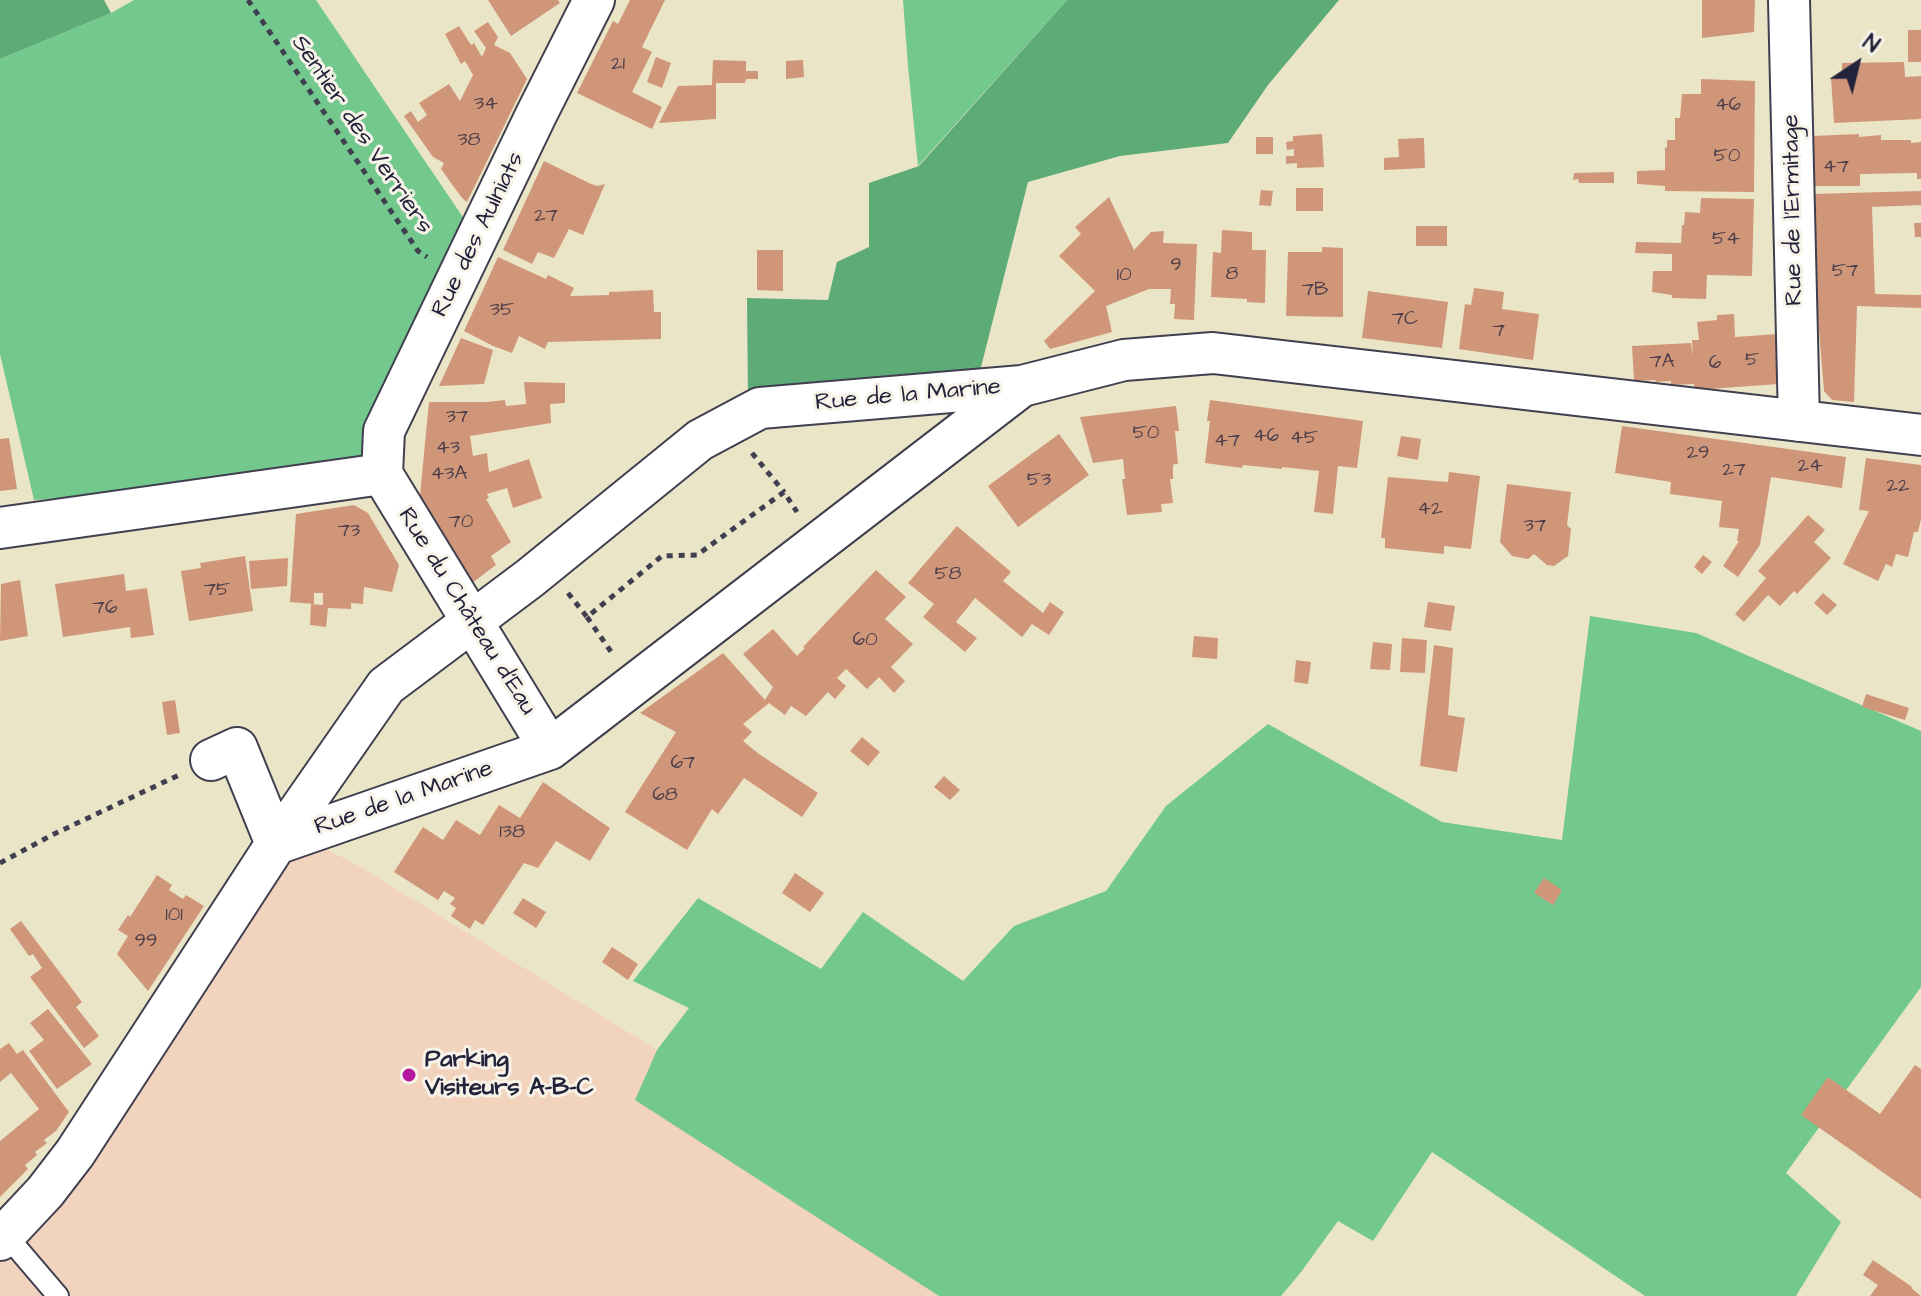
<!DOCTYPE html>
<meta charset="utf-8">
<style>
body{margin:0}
#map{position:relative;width:1921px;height:1296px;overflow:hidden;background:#ebe5c8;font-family:"Architects Daughter",sans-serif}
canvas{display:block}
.north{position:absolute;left:1817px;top:24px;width:80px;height:80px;-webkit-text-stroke:6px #f7f3e8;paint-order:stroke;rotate:35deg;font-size:22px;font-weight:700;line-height:32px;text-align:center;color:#22223b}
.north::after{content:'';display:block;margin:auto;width:28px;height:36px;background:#22223b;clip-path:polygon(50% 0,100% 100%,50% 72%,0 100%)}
</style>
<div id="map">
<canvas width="1921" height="1296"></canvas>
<div class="north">N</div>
</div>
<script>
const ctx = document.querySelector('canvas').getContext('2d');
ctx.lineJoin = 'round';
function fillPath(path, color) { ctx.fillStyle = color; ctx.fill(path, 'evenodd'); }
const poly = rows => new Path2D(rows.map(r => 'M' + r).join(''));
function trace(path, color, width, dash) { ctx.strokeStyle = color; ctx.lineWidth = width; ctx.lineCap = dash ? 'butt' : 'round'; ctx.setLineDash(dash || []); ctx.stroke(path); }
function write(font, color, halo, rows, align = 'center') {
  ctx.font = font + ' "Architects Daughter",sans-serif'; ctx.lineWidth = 6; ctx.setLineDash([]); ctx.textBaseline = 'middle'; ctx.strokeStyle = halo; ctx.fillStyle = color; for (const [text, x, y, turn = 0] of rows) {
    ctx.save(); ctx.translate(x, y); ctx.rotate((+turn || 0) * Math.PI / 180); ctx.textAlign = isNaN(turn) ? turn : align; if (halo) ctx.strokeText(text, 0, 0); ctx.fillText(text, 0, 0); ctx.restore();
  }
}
fillPath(poly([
 [299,836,354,863,657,1050,1007,1296,0,1296,0,1261,123,1118]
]), '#f2d4be');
fillPath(poly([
 [134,0,316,0,477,238,382,474,34,500,0,354,0,59,111,13],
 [903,0,1067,0,918,166,908,66],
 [1590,616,1696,633,1921,731,1921,987,1786,1173,1841,1222,1796,1296,1645,1296,1432,1152,1373,1241,1338,1221,1301,1272,1281,1296,939,1296,635,1100,657,1050,689,1008,633,981,698,898,821,969,863,912,963,981,1014,926,1106,891,1166,806,1268,724,1442,822,1562,840]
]), '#72c88d');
fillPath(poly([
 [0,0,104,0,111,13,0,59],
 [1067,0,1339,0,1268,85,1228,143,1120,156,1028,182,980,371,748,402,747,298,828,300,837,262,869,247,869,183,919,166]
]), '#5dac78');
fillPath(poly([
 [488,0,558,0,560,3,511,36],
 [630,0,665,0,642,47,652,52,632,92,662,107,652,129,577,93,613,21,618,24],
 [1702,0,1755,0,1754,32,1702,38],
 [488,22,498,37,494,45,510,53,527,79,467,202,462,198,441,169,444,163,433,157,404,116,411,111,418,122,427,115,419,103,449,84,460,101,473,75,465,61,461,64,445,34,459,26,471,45,474,43,482,57,486,48,474,31],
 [1908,30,1921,30,1921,62,1908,62],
 [656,57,671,63,662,88,647,82],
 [713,60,746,61,746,71,758,71,758,79,746,79,745,83,716,83,716,119,659,123,678,86,712,85],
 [803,60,804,77,786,79,786,61],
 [1904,62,1905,77,1921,76,1921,119,1834,123,1831,78,1842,78,1842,63],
 [1701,79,1755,81,1754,192,1665,191,1665,186,1637,184,1637,171,1665,170,1665,147,1667,148,1667,140,1675,140,1675,118,1680,118,1682,94,1701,94],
 [1322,134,1324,167,1297,168,1297,163,1286,164,1286,156,1294,156,1294,149,1287,150,1286,142,1293,141,1293,136],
 [1859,134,1859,137,1881,135,1881,140,1911,140,1911,143,1921,142,1921,179,1917,179,1917,173,1860,174,1860,186,1812,186,1812,136],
 [1256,137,1273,137,1273,154,1256,154],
 [1424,138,1425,168,1384,170,1384,158,1399,157,1398,139],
 [544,161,591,184,598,186,605,184,583,235,569,229,554,258,538,252,532,264,503,250],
 [1614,172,1614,183,1579,183,1578,179,1573,180,1574,173],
 [1296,188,1323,188,1323,211,1296,211],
 [1261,190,1273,191,1271,206,1259,205],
 [1921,191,1921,205,1872,207,1875,294,1921,295,1921,308,1857,306,1854,402,1832,400,1824,391,1817,306,1812,194],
 [1109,197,1134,250,1151,232,1164,231,1163,243,1197,244,1194,320,1174,319,1175,304,1170,304,1171,289,1149,289,1106,306,1112,332,1050,349,1044,341,1095,291,1059,256,1081,234,1075,227],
 [1701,198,1754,199,1752,276,1707,275,1706,299,1672,298,1672,295,1652,292,1653,271,1672,271,1672,254,1635,253,1636,242,1681,243,1682,225,1684,225,1685,212,1700,213],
 [1914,223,1921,223,1921,237,1915,237],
 [1416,226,1447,226,1447,246,1416,246],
 [1222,230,1252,232,1252,250,1266,250,1265,303,1247,302,1247,299,1211,297,1213,252,1221,253],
 [1322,247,1343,248,1343,317,1286,316,1288,252,1322,252],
 [757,250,783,250,783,291,757,290],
 [498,257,546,279,548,275,574,288,570,296,609,295,609,292,653,290,654,312,661,312,661,339,548,342,545,349,519,336,512,353,493,346,464,331],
 [1474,288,1504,292,1502,309,1539,314,1533,360,1459,349,1465,304,1471,305],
 [1368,291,1448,302,1442,348,1362,338],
 [1734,314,1735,337,1778,334,1779,384,1694,390,1694,384,1671,385,1671,381,1656,382,1655,380,1634,381,1632,346,1691,343,1693,356,1692,340,1699,340,1697,322,1717,320,1717,315],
 [461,338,493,350,484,384,439,386],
 [524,382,565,383,565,403,550,404,551,423,470,436,473,456,487,453,489,472,529,459,542,498,513,508,507,488,487,494,489,498,486,499,511,542,491,556,496,565,472,583,420,495,429,402,487,402,505,400,506,406,526,404],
 [1210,400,1363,421,1357,468,1338,466,1333,514,1314,512,1319,471,1282,467,1282,469,1243,465,1242,468,1205,463,1210,421,1207,421],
 [1176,406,1179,431,1175,431,1178,464,1174,464,1173,467,1173,479,1170,479,1173,503,1161,504,1162,512,1127,515,1122,479,1125,479,1123,459,1093,463,1080,417],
 [1622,426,1846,457,1842,488,1771,477,1760,545,1738,577,1723,566,1739,541,1737,541,1739,529,1719,527,1722,501,1670,494,1671,482,1615,473],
 [1059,434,1089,475,1018,527,988,486],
 [1401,436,1421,439,1418,460,1397,456],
 [9,438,17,489,0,491,0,439],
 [1866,458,1921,465,1921,519,1918,532,1914,532,1908,557,1896,554,1892,567,1886,564,1878,581,1843,564,1869,511,1859,510],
 [1449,472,1480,476,1471,549,1444,546,1444,554,1385,548,1385,538,1381,538,1388,477,1448,482],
 [1507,484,1571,492,1567,525,1571,529,1568,556,1554,566,1547,565,1534,554,1528,559,1512,556,1500,542],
 [354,505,368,513,399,565,392,592,364,587,363,604,351,603,351,609,328,608,326,627,310,625,311,604,323,605,323,593,314,593,314,604,290,602,296,514],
 [1808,515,1825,530,1814,542,1831,558,1797,594,1794,591,1780,606,1768,595,1744,622,1735,614,1766,578,1758,571],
 [957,526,1011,572,1003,581,1043,613,1050,602,1064,612,1049,635,1032,624,1022,637,975,598,956,622,977,638,965,652,923,617,934,604,908,583],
 [1703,555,1712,562,1702,574,1694,567],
 [245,556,253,611,189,621,181,571,201,568,200,563],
 [288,558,287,586,251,589,249,561],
 [876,570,906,597,885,619,913,644,891,667,905,681,894,693,879,677,867,689,846,669,837,678,846,686,835,699,828,692,806,716,791,706,785,715,769,703,743,724,752,732,743,741,759,754,818,793,802,817,744,778,718,814,712,809,687,850,625,812,676,732,640,713,723,653,765,700,773,687,743,654,773,629,797,656,805,648,803,647],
 [124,574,126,591,147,588,154,635,131,638,130,627,63,637,55,584],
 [20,580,28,636,0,641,1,584],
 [1823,593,1837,605,1827,615,1814,603],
 [1428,602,1455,606,1451,631,1424,627],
 [1194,636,1218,638,1217,659,1192,657],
 [1402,638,1427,640,1425,673,1400,672],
 [1373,642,1392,644,1390,670,1370,669],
 [1434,645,1453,648,1448,715,1465,718,1457,772,1420,766],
 [1296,660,1311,662,1308,684,1294,682],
 [1866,694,1909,708,1905,720,1862,707],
 [175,700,180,733,167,735,162,702],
 [862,737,880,752,868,766,850,751],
 [944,776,960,790,950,800,934,787],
 [543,782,610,828,590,861,556,841,538,868,524,863,483,925,475,920,470,929,451,916,456,908,450,904,455,898,444,891,438,900,394,872,423,827,443,840,456,820,480,835,499,805,520,818],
 [795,873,824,893,810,912,782,893],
 [157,875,172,885,169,890,183,899,186,895,204,906,148,991,117,954,128,936,118,930,128,915,130,917],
 [1544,878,1562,890,1553,905,1534,893],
 [523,898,546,912,536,928,513,913],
 [21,921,82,1002,76,1007,99,1036,84,1048,30,977,42,968,33,954,29,956,10,929],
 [612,947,638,964,628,980,602,962],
 [48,1009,92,1064,57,1089,29,1051,44,1040,30,1023],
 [9,1043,17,1054,23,1050,69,1112,56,1131,44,1140,47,1143,35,1152,37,1155,25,1165,28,1169,0,1197,0,1141,39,1109,11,1073,0,1082,0,1049],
 [1915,1065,1921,1069,1921,1199,1801,1115,1828,1077,1880,1114],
 [1873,1260,1912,1287,1911,1288,1921,1296,1870,1296,1878,1285,1863,1275]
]), '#d09679');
const service = poly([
 [6,1235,58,1296]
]);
const minor = poly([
 [1789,0,1799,421],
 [382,474,384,431,536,115,594,0],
 [382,474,550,749],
 [0,528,382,474],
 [211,760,237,748,276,844],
 [276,844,550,749,1022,386],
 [0,1240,45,1192,75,1153,276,844,386,686,530,578,700,440,760,408,1022,386,1124,360,1213,353,1921,435]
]);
trace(service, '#403f50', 24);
trace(minor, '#403f50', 44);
trace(poly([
 [248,0,418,251,427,257],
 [752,453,784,492],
 [568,593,587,617,662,556,697,555,784,492,797,512],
 [587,617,614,656],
 [0,863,52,835,179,775]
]), '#403f50', 5, [6, 6]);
trace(service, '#fff', 20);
trace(minor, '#fff', 40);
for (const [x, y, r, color] of [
 [409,1075,8,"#b5179e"]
]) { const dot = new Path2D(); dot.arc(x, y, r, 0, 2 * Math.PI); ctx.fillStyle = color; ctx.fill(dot); trace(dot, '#f7f3e8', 3); }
write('20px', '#4e3f4a', null, [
 ["21",618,65],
 ["34",486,105],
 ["46",1728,106],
 ["38",469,141],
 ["50",1727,157],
 ["47",1836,168],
 ["27",546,217],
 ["54",1726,240],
 ["9",1176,266],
 ["57",1845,272],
 ["8",1232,275],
 ["10",1124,276],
 ["7B",1315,291],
 ["35",502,311],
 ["7C",1405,320],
 ["7",1499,332],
 ["5",1752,361],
 ["7A",1662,363],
 ["6",1715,364],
 ["37",457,418],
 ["50",1146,434],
 ["46",1266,437],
 ["45",1304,439],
 ["47",1227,442],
 ["43",448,449],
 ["29",1698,454],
 ["24",1810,467],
 ["27",1734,471],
 ["43A",449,475],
 ["53",1039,481],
 ["22",1898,487],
 ["42",1430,510],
 ["70",461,523],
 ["37",1535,527],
 ["73",349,532],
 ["58",948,575],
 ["75",217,591],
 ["76",105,609],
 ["60",865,641],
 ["67",683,764],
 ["68",665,796],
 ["138",512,833],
 ["101",174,916],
 ["99",146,942]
]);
write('24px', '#22223b', '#f7f3e8', [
 ["Sentier des Verriers",361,135,56],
 ["Rue de l'Ermitage",1794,210,-91],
 ["Rue des Aulniats",479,235,-64],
 ["Rue de la Marine",908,396,-5],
 ["Rue du Château d'Eau",466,612,58],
 ["Rue de la Marine",404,799,-19]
]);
write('bold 24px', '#22223b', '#f7f3e8', [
 ["Parking",425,1061],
 ["Visiteurs A-B-C",425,1089]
], 'left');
</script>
